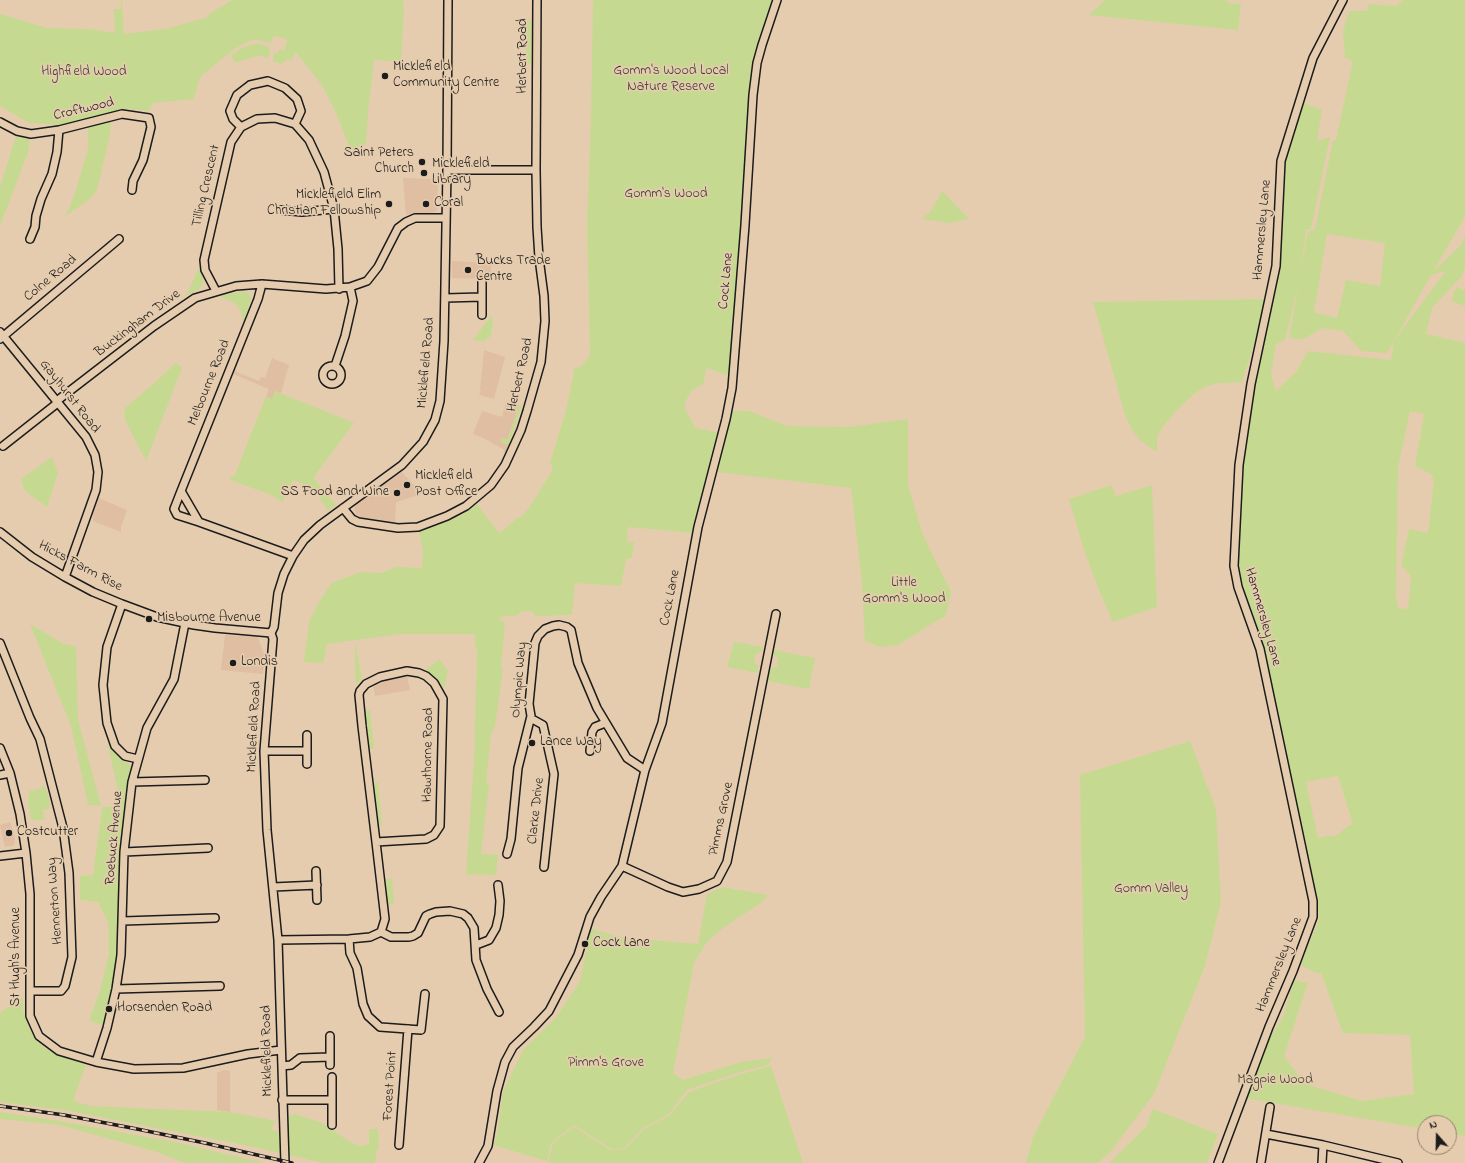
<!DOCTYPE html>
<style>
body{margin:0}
#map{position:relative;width:1465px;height:1163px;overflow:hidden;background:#e6ccae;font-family:"Indie Flower",sans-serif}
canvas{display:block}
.north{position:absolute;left:1417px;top:1115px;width:40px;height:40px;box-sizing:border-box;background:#e6ccae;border:1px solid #958674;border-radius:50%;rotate:340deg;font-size:11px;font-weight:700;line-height:16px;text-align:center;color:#1c1c1c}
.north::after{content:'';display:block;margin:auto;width:14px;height:18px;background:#1c1c1c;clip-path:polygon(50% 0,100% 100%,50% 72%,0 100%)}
</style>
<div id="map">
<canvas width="1465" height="1163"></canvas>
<div class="north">N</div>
</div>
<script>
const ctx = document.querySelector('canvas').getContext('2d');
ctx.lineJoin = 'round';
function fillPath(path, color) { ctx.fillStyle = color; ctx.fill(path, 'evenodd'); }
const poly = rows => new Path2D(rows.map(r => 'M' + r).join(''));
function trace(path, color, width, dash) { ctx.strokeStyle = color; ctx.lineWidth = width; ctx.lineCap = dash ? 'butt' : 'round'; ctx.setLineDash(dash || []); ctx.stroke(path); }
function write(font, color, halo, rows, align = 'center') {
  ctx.font = font + ' "Indie Flower",sans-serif'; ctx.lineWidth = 3.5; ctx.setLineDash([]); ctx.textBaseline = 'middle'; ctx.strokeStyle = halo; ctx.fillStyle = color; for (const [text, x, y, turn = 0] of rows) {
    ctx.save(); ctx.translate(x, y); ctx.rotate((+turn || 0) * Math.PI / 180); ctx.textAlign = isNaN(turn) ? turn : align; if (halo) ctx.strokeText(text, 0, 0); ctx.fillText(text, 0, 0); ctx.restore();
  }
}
fillPath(poly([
 [403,178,438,179,437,211,432,213,413,213,406,215],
 [452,261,491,263,491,279,452,278],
 [484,350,505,357,494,399,479,395,481,390,480,389],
 [272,358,289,365,281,393,275,391,272,399,266,396,269,389,233,374,236,369,237,372,259,381,261,377,265,378],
 [506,402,519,405,506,444,509,444,505,453,503,449,485,439,473,434,482,411,502,417],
 [402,472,422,494,396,502,395,522,360,517,356,514,354,509,356,504],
 [99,498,127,510,121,527,121,532,93,521,93,514],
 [225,635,258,637,265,657,263,674,221,670],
 [402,676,407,676,410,690,375,696,373,684],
 [10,822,15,838,14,845,5,847,0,825],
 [224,1070,230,1071,230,1112,217,1110,217,1073]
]), '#dfbea2');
fillPath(poly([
 [114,0,122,0,124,34,166,29,208,17,209,14,232,0,403,0,404,8,401,62,374,60,368,112,366,144,351,151,336,113,323,87,296,52,291,61,288,59,281,64,273,61,274,53,277,53,280,49,284,51,287,41,284,38,274,36,271,43,259,40,252,40,236,48,202,75,199,79,194,99,153,103,149,111,126,109,60,125,29,123,0,106,0,14,47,28,90,29,115,33,114,9,121,9,121,1],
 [593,0,776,0,750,90,747,127,745,135,747,144,746,169,737,273,738,282,737,305,733,317,735,327,730,376,707,368,703,384,692,390,685,402,685,410,696,428,721,433,694,533,628,527,627,542,634,542,632,558,626,559,621,586,575,583,572,615,535,616,533,612,524,611,519,613,516,616,504,616,498,620,505,622,501,669,503,670,495,726,491,734,486,783,489,784,481,854,498,855,496,875,466,874,474,762,477,648,475,647,475,634,400,634,327,644,323,663,304,662,309,622,319,602,331,584,336,581,361,572,381,573,396,567,422,568,423,552,419,532,462,515,477,504,498,532,501,532,517,518,522,516,529,508,552,471,552,465,550,463,566,410,573,377,574,368,580,367,584,363,590,355,587,224,591,116],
 [1105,0,1227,0,1228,3,1241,4,1238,30,1089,15],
 [1403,0,1465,0,1465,216,1433,272,1461,245,1465,236,1465,268,1461,277,1432,308,1426,334,1465,343,1465,1136,1449,1133,1449,1123,1425,1123,1425,1129,1244,1098,1269,1038,1283,1017,1294,980,1308,983,1284,1056,1305,1084,1362,1101,1414,1094,1410,1035,1343,1033,1321,973,1316,973,1300,965,1319,920,1316,900,1264,649,1242,585,1237,565,1243,463,1256,373,1271,306,1284,159,1304,103,1322,110,1317,141,1330,137,1311,229,1306,230,1301,269,1308,232,1315,229,1333,140,1336,140,1353,61,1345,58,1343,31,1349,11,1367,11,1368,4,1397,6],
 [1327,234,1385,243,1380,286,1346,280,1337,318,1314,312],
 [1445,271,1445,272,1394,341,1431,275],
 [1298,287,1289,338,1304,339,1322,328,1343,331,1361,351,1387,353,1394,341,1391,360,1308,351,1296,372,1276,391,1271,375,1276,344,1285,340],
 [1410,411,1424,414,1415,466,1431,474,1434,481,1428,533,1409,529,1401,565,1411,576,1408,609,1398,608,1396,599,1398,468],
 [1338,776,1353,824,1348,826,1336,836,1326,836,1318,838,1306,782],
 [526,20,531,20,531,62,529,64,528,64,526,60],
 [257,43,268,47,270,50,268,59,260,55,235,63,231,55,242,48],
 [111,120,110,135,97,190,90,199,66,216,76,190,88,148,88,128],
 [16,136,29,139,29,150,0,226,0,188],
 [942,191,969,219,949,223,922,219,931,211],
 [198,269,200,269,204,281,202,286,198,290,183,297,189,290],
 [1456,287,1465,290,1465,306,1451,301],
 [244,291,248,293,251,297,251,300,243,322,241,312,236,304,220,296,221,295],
 [1266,299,1257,335,1242,382,1219,383,1207,386,1195,393,1175,412,1162,428,1157,438,1157,452,1140,440,1132,430,1125,415,1093,302],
 [492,315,493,322,491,336,483,341,473,340],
 [176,363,182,368,146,461,125,420,124,409,152,385],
 [275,391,354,423,313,478,336,505,328,511,319,497,307,486,293,480,283,502,269,494,230,480,231,476,234,477,266,396,272,399],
 [519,405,522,405,513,433,509,444,504,444,500,440,502,438,508,439],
 [731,411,749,411,787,426,850,427,908,419,908,485,923,535,951,592,946,615,898,645,880,647,865,641,862,583,851,488,717,472],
 [52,457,58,473,47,507,25,491,21,479],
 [1111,485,1116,496,1152,485,1157,607,1113,622,1101,595,1084,550,1069,499],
 [30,624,64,644,76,646,78,719,101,806,88,805,71,726],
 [734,642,763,647,761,652,756,654,754,663,758,665,757,673,727,667],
 [355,645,356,645,362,679,356,685,355,675],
 [774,650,815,658,809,689,768,681,771,668,777,667,778,658,774,656],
 [439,659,448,671,444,689,440,682,430,673,425,670],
 [370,710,374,748,370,749,365,711],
 [107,740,118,757,131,765,121,852,121,924,112,991,103,1025,89,1021,100,991,109,953,108,922,98,902,80,900,80,876,93,875,102,807,121,806],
 [1190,741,1216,809,1221,902,1205,966,1154,1094,1111,1151,1098,1163,1026,1163,1033,1137,1085,1037,1080,775],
 [378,782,382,826,379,826,374,783],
 [44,785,49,798,50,808,43,810,44,820,31,820,28,801,29,791,37,790],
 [392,878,394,904,388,904,385,880],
 [723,887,768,895,761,903,724,927,707,942,694,963,673,1073,683,1080,741,1062,772,1058,768,1065,740,1072,687,1090,668,1115,643,1128,625,1147,613,1150,574,1125,551,1143,547,1161,493,1145,497,1135,503,1092,523,1050,557,1016,580,981,591,929,626,938,698,944,707,894],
 [23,997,23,1009,25,1016,28,1026,37,1041,45,1048,54,1053,86,1065,73,1101,91,1106,230,1112,276,1121,271,1130,278,1131,280,1143,287,1144,287,1116,295,1114,320,1122,352,1143,361,1146,369,1144,369,1129,378,1129,379,1150,377,1150,375,1163,323,1163,249,1146,69,1111,0,1102,0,1013],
 [771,1066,803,1163,548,1163,553,1143,574,1127,612,1151,626,1148,644,1129,669,1116,689,1092,741,1074],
 [1153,1109,1218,1134,1207,1163,1109,1163,1146,1127],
 [0,1112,59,1121,175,1142,265,1163,185,1163,157,1152,59,1125,0,1119]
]), '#c5da90');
const minor = poly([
 [0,122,17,131,31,134,59,130,122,114,149,118,151,127,143,160,133,181,132,190],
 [241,127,233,119,230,111,237,95,250,85,268,81,285,88,297,99,301,111,295,124],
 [447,170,536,170],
 [281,210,302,212,334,209],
 [30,239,35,227,36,216,41,199,52,174,57,152,59,130],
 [262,284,258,299,181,491,199,522,293,556],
 [216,291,205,270,204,260,231,142,241,127,257,119,275,118,295,124,309,140,324,172,334,209,338,249,339,289],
 [445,298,482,297],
 [482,315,482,281],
 [0,332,86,437,95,455,98,472,96,490,65,577],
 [0,339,119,239],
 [335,366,345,336,353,301,350,287],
 '323 375a9 9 0 1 1 18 0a9 9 0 1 1-18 0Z',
 [3,446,55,405,58,400,154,326,195,298,236,286,262,284,326,289,350,287,367,281,378,267,398,228,406,222,415,218,446,218],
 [181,491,174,509,177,515,199,522],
 [343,508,352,519,358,522,398,528,418,527,447,516,466,506,491,485,505,465,521,430,527,411,541,362,545,321,544,296,539,258,537,227,536,170,537,0],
 [0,532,32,557,65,577,93,592,122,604,157,617,194,625,215,628,271,633],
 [122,604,107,647,103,685,107,723,115,746,125,756,138,759],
 [0,643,30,718,40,739,63,828,69,873,72,957,65,986,61,991,30,991],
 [530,720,534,720,543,725,554,774,544,867],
 [307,735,307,764],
 [0,748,10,773,20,814,26,853,30,894,30,1016,39,1036,59,1051,96,1062,134,1069,183,1068,248,1054,281,1050],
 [264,751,307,751],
 [590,751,592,732,595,727,605,723],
 [0,775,10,773],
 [132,782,205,780],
 [124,852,208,848],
 [507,854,511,839,518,768,531,716,529,704,535,643,538,636,545,629,553,626,559,625,567,627,571,630,578,663,597,708,627,758,645,770],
 [0,856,26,853],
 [622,866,668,887,683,892,699,889,717,881,727,862,776,614],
 [316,871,317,900],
 [273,887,317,885],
 [123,921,215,918],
 [381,932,391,937,409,937,413,936,418,933,426,916,430,914,436,912,450,911,463,914,468,918,474,928,476,960,487,989,499,1012],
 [349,939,350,953,357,968,363,1004,368,1016,380,1027,421,1030,425,994],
 [278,940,349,939,370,937,381,932,385,919,376,842,362,726,359,695,360,691,366,684,380,677,407,671,419,673,426,676,434,683,443,699,440,826,434,835,426,839,376,842],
 [476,945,489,940,496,928,499,915,500,901,498,885],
 [116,989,220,986],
 [330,1036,330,1065],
 [96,1062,107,1028,116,989,121,955,124,852,132,782,147,728,174,679,185,623],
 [282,1066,291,1065,300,1058,330,1057],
 [282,1100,332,1100],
 [332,1125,332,1077],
 [1266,1134,1323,1145,1398,1163],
 [399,1145,408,1029],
 [1261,1162,1270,1107],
 [285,1163,278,940,267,830,264,751,273,639,271,633,274,627,278,593,284,574,293,556,304,540,320,525,402,465,423,442,435,420,440,401,444,341,447,170,448,0],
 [479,1163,488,1146,497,1091,505,1062,513,1047,534,1027,549,1011,578,955,590,917,601,897,622,866,645,770,662,723,698,527,726,419,732,388,745,225,753,95,757,63,762,45,777,0],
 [1218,1163,1269,1027,1293,971,1313,917,1313,901,1260,649,1238,587,1234,566,1239,465,1251,384,1276,266,1281,161,1313,58,1343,0],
 [1322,1163,1323,1145]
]);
trace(minor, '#1c1c1c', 10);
trace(minor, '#e6ccae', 7);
const rail = poly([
 [0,1106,64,1115,137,1129,205,1143,292,1163]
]);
trace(rail, '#1c1c1c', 3.5);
trace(rail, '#e6ccae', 2, [6]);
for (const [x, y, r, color] of [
 [385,76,4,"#1c1c1c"],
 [422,162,4,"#1c1c1c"],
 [424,173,4,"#1c1c1c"],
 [389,204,4,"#1c1c1c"],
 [426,204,4,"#1c1c1c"],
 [468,270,4,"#1c1c1c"],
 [407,485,4,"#1c1c1c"],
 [397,493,4,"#1c1c1c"],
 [149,619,4,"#1c1c1c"],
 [233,663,4,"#1c1c1c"],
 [532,743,4,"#1c1c1c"],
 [9,833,4,"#1c1c1c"],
 [585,944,4,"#1c1c1c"],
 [109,1009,4,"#1c1c1c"]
]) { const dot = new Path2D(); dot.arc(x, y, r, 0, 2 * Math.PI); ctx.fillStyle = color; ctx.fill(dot); trace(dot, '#e6ccae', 1.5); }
write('14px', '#1c1c1c', '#e6ccae', [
 ["Herbert Road",524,56,-90],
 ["Croftwood",84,110,-13],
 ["Tilling Crescent",207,186,-77],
 ["Hammersley Lane",1263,230,-85],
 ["Colne Road",51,279,-40],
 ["Cock Lane",727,281,-85],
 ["Buckingham Drive",138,324,-37],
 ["Micklefield Road",427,363,-85],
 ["Herbert Road",521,375,-77],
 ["Melbourne Road",210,383,-68],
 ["Gayhurst Road",69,397,52],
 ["Hicks Farm Rise",80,567,28],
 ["Cock Lane",671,598,-79],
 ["Hammersley Lane",1262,617,74],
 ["Olympic Way",520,680,-85],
 ["Micklefield Road",255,727,-87],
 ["Hawthorne Road",429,755,-89],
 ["Clarke Drive",537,811,-84],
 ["Pimms Grove",722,819,-78],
 ["Roebuck Avenue",115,838,-85],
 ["Hennerton Way",56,901,-94],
 ["St Hugh's Avenue",17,957,-90],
 ["Hammersley Lane",1280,965,-68],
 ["Micklefield Road",268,1051,-91],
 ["Forest Point",391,1086,-86]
]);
write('14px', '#1c1c1c', '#e6ccae', [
 ["Micklefield",393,68],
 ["Community Centre",393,84],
 ["Saint Peters",414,154,"right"],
 ["Church",414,170,"right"],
 ["Micklefield",432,165],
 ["Library",432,181],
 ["Micklefield Elim",381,196,"right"],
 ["Christian Fellowship",381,212,"right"],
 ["Coral",434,204],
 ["Bucks Trade",476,262],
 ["Centre",476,278],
 ["Micklefield",415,477],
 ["Post Office",415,493],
 ["SS Food and Wine",389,493,"right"],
 ["Misbourne Avenue",157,619],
 ["Londis",241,663],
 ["Lance Way",540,743],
 ["Costcutter",17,833],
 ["Cock Lane",593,944],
 ["Horsenden Road",117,1009]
], 'left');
write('14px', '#3e4233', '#e6ccae', [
 ["Gomm's Wood Local",671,72],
 ["Nature Reserve",671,88],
 ["Highfield Wood",84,73],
 ["Gomm's Wood",666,195],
 ["Little",904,584],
 ["Gomm's Wood",904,600],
 ["Gomm Valley",1151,890],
 ["Pimm's Grove",606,1064],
 ["Magpie Wood",1275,1081]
]);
</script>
